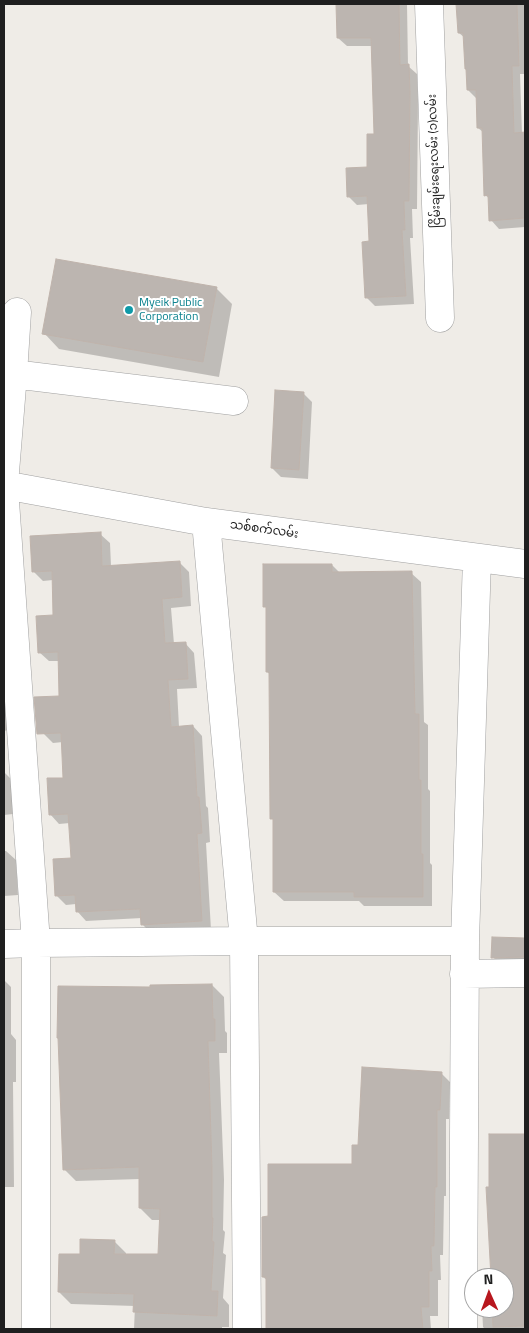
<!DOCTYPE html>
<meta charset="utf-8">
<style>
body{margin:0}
#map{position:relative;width:529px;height:1333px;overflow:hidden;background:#efece7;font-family:"Titillium Web",sans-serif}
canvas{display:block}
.frame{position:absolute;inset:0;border:5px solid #1f1f1f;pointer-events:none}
.north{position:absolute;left:464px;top:1268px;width:50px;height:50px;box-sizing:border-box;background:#fff;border:1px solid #a5a5a5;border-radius:50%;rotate:358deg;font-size:14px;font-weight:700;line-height:20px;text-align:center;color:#1f1f1f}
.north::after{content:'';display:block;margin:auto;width:18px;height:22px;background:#b8171e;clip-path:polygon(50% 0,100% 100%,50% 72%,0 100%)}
</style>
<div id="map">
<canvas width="529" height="1333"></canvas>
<div class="frame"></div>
<div class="north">N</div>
</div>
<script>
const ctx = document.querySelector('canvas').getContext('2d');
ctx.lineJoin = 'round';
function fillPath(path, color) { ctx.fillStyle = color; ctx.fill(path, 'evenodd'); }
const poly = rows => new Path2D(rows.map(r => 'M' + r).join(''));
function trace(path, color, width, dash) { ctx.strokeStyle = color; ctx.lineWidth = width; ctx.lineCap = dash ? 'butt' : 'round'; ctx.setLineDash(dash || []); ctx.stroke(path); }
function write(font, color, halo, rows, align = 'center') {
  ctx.font = font + ' "Titillium Web","Noto Sans Myanmar",sans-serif'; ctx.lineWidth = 4; ctx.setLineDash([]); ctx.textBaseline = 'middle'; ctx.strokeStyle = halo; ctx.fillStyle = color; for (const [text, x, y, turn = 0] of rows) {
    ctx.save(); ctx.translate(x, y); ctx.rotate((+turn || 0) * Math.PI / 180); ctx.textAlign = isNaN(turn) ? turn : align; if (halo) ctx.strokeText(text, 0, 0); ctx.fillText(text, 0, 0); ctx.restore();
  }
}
fillPath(poly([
 [338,4,407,4,408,66,417,74,418,101,417,209,412,209,413,238,410,238,414,304,375,306,367,298,370,243,369,204,357,205,348,196,368,168,375,135,372,46,347,46,338,38],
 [457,4,525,4,525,74,520,74,522,134,525,133,525,227,499,229,491,220,490,199,485,195,483,132,478,128,477,99,468,90,465,38,459,33],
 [216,288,232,304,219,377,59,349,44,333],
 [303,393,312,402,308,479,281,477,272,468],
 [100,534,110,543,111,566,179,562,189,572,191,606,171,608,174,644,185,643,194,653,197,688,177,689,179,727,193,726,202,736,206,806,208,808,210,842,206,843,211,930,151,933,142,924,142,918,86,921,77,911,76,904,66,905,56,895,73,859,70,823,59,824,50,814,64,779,63,742,53,743,43,733,60,698,59,661,49,661,39,652,54,616,53,580,43,581,33,571],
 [332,565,340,573,411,573,421,582,424,722,428,725,428,789,430,791,430,863,432,865,432,906,364,906,359,901,284,901,274,892,274,821,272,818,271,675,267,672,267,608,265,606],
 [4,694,6,696,8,730,4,731],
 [4,772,11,779,13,814,4,815],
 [4,851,6,851,16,860,18,895,4,896],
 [493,938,525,939,525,966,502,967,493,957],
 [4,980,11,987,11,1034,16,1040,16,1082,13,1082,14,1187,4,1187],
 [212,985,224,997,225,1031,227,1033,227,1053,219,1053,224,1180,223,1230,225,1232,223,1253,226,1255,223,1298,229,1305,229,1327,222,1327,222,1329,134,1329,135,1306,71,1304,59,1292,81,1255,114,1241,126,1253,126,1255,159,1255,161,1220,152,1220,140,1208,140,1179,76,1181,64,1169,151,988],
 [441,1073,450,1082,449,1119,446,1119,446,1196,444,1196,443,1255,440,1255,441,1280,438,1280,438,1316,430,1316,431,1329,267,1329,268,1281,263,1277,270,1218,354,1165,359,1147],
 [490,1135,525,1135,525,1329,485,1329,483,1327,482,1308,504,1308,504,1278,492,1278,488,1189,490,1189]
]), '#0003');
const building = poly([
 [336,4,399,4,400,65,409,64,410,92,409,201,404,201,405,230,402,230,406,296,365,298,362,242,369,241,367,196,347,197,346,168,367,167,367,134,374,134,371,38,337,38,336,4],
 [456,4,517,4,519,66,512,66,514,133,525,132,525,218,489,221,488,195,484,196,482,128,477,128,476,90,467,90,466,69,465,69,463,33,458,33,456,4],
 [56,259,217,287,203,362,42,334,56,259],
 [275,390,304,392,299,470,271,468,275,390],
 [101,532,102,566,180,561,182,597,162,599,165,643,186,642,188,679,168,680,171,727,193,725,197,797,199,797,202,833,197,834,202,921,141,925,140,909,76,912,75,895,55,896,53,859,71,858,68,814,49,815,47,778,63,778,61,733,37,734,34,697,59,696,58,652,38,653,36,616,53,615,52,571,32,572,30,536,101,532],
 [263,564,332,564,332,572,412,571,415,714,419,714,419,780,421,780,421,854,423,854,423,897,354,897,354,892,273,892,273,819,270,819,269,672,266,672,266,607,263,607,263,564],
 [492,937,525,938,525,957,491,958,492,937],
 [212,984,213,1019,215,1019,215,1041,208,1041,212,1167,212,1218,213,1218,212,1241,214,1242,211,1291,218,1291,217,1316,133,1312,134,1294,58,1292,59,1254,80,1254,80,1239,115,1240,114,1254,158,1254,160,1209,139,1208,139,1167,63,1170,58,1038,57,1038,58,986,150,987,150,985,212,984],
 [362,1067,442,1072,440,1110,437,1110,437,1187,435,1187,434,1246,431,1246,432,1271,429,1271,429,1307,421,1307,423,1329,266,1329,266,1277,262,1277,262,1217,268,1216,268,1164,352,1164,352,1145,358,1145,362,1067],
 [489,1134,525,1134,525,1326,493,1327,492,1308,504,1308,504,1278,491,1278,486,1187,489,1187,489,1134]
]);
fillPath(building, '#bcb5b0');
trace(building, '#bfb3ab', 1);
const minor = poly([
 [429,4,440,318],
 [13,374,234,401],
 [4,484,13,374,17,312],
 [4,485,206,522,525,564],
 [4,487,36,943,36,1329],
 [206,522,244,941,247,1329],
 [4,944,36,943,244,941,465,941],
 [464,974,525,973],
 [463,1329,465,941,477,558]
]);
trace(minor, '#a0a0a0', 29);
trace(minor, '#fff', 28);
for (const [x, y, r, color] of [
 [129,310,5,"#0f9aa8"]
]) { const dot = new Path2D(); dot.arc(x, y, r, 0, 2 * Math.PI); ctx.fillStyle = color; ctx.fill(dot); trace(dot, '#fff', 2); }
write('12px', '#1f1f1f', '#fff', [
 ["ငြိမ်းချမ်းရေးလမ်း (၁)လမ်း",435,161,-92],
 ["သစ်စက်လမ်း",264,530,8]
]);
write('12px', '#0d838f', '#fff', [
 ["Myeik Public",139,303],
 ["Corporation",139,317]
], 'left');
</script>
